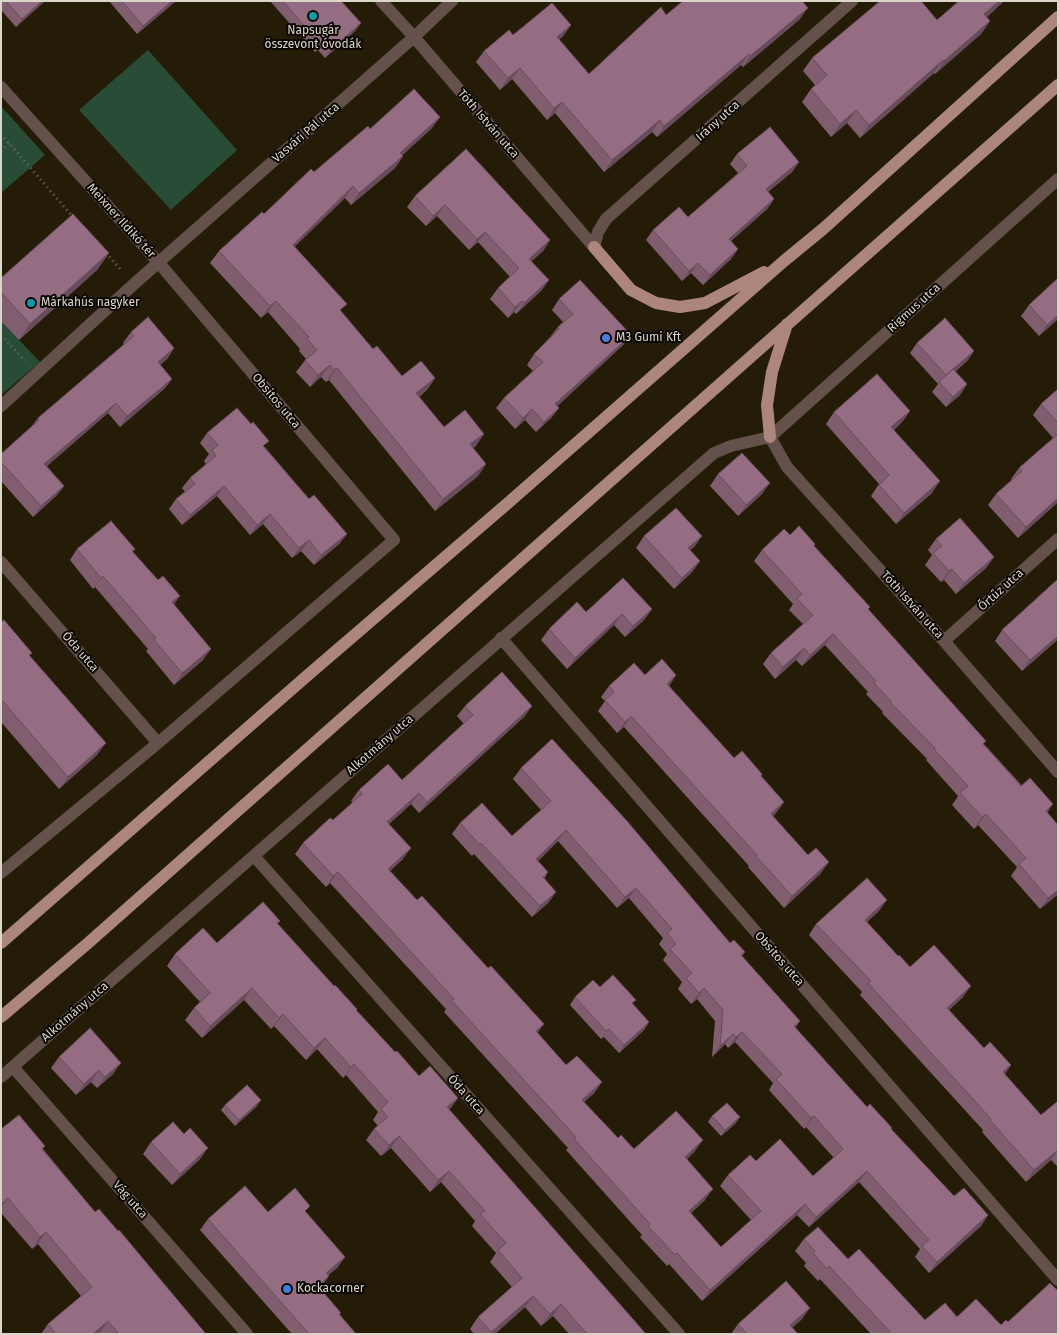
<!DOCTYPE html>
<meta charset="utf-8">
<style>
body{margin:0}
#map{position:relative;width:1059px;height:1335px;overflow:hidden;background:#241c07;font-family:"Fira Sans",sans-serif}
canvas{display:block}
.frame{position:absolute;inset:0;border:2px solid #dbd6ca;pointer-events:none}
</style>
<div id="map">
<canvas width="1059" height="1335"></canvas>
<div class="frame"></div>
</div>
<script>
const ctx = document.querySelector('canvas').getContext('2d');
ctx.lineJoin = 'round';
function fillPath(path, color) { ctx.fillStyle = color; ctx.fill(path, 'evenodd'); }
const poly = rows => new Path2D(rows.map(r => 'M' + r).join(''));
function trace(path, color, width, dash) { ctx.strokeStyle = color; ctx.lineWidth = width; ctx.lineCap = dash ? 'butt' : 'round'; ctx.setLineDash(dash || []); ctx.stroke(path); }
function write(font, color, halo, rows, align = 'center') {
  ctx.font = font + ' "Fira Sans",sans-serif'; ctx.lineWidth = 4; ctx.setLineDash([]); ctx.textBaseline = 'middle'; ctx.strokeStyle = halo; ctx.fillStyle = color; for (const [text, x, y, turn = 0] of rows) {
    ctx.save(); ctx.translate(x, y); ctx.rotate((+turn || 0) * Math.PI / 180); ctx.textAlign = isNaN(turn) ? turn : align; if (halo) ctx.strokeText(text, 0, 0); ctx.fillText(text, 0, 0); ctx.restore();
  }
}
fillPath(poly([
 [148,50,237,150,171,210,79,110],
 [1,106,45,155,1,193],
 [1,321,40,362,1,395]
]), '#284c36');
trace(poly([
 [1,134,73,217],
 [1,151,9,143],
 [106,253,122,271],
 [1,335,25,361]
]), '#716b5a', 3, [1, 4]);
trace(poly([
 [381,1,414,37,594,247],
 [1,87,159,263,394,540,158,743,1,873],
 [594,247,598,232,606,219,852,1],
 [1,406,134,284,414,37,452,1],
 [770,437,787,467,944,641,1058,772],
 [1,562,158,743],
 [501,638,1058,1280],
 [944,641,1058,539],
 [254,856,679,1334],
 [13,1067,247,1334],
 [1,1077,714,453,731,446,770,437,1058,179]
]), '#64514c', 12);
trace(poly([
 [594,247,631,290,656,303,680,307,705,303,764,272],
 [770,437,767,405,772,372,787,324],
 [1,943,308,675,508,503,784,261,823,229,1058,17],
 [1,1017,87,944,1058,85]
]), '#ac857c', 12);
fillPath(poly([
 [1,1,45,1,16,27,1,10],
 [109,1,176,1,137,34],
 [270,1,341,1,361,23,355,31,325,58,318,50,315,52],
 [959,1,1004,1,987,17,990,21,981,34,935,74,934,73,860,138,847,123,831,137,802,102,811,89,815,85,803,71,812,58,937,20],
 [666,15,800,19,743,67,741,65,657,137,652,132,604,172,555,113,547,120,512,79,500,90,476,62,484,51,513,35,571,25,563,36,559,40,589,74],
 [440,117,431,129,402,155,403,156,395,168,351,205,345,198,294,247,341,312,373,349,402,376,435,378,427,390,419,397,444,427,476,446,473,448,486,464,478,476,435,511,329,380,326,382,321,377,310,387,296,372,306,359,299,351,300,349,268,312,261,318,210,263,219,251,264,214,314,172,370,129],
 [466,149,550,240,543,251,531,261,549,280,541,291,516,314,514,312,508,318,490,299,498,288,510,277,478,242,469,250,437,216,426,226,407,207,415,196],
 [737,154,799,162,792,172,768,192,774,199,767,209,731,241,738,249,731,259,703,285,691,273,682,281,646,240,653,230,688,217,738,173,730,164],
 [109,253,97,270,19,340,1,321,1,278],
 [1058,278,1058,319,1039,336,1021,316,1029,305],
 [559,299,631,335,623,345,557,406,559,408,551,418,536,432,525,420,515,429,496,408,504,398,533,371,527,365,534,354,550,337,558,327,563,322,552,310],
 [131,332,174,348,167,359,160,365,172,379,164,389,120,427,108,413,47,466,64,486,56,496,33,517,1,481,1,454,32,426,38,418,124,344,123,343],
 [917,343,974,351,967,361,955,372,967,384,960,395,946,407,932,392,938,384,910,353],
 [1058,389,1058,502,1018,538,988,505,996,494,1012,480,1011,479,1019,468,1053,438,1033,415,1041,404],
 [910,411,902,422,894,430,932,493,896,524,871,496,879,484,826,424,834,412],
 [207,433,265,447,309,499,347,534,339,544,314,565,301,551,292,558,263,524,250,535,217,496,182,525,169,509,176,499,185,492,182,488,190,478,206,464,204,461,209,454,200,443],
 [718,474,762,494,738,516,710,486],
 [790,535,814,546,870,607,868,609,984,744,1058,825,1058,896,1057,895,1040,909,1011,876,1017,867,978,825,974,829,952,805,958,796,926,760,927,759,882,713,883,712,866,694,868,692,825,645,802,666,796,660,775,679,763,664,771,653,803,624,789,610,793,604,754,561,762,550],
 [644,536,702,536,694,547,690,550,700,561,692,572,674,589,636,548],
 [936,539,994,557,986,568,956,594,944,580,941,582,925,565,932,555,928,550],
 [77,549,135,549,133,552,174,604,203,660,174,685,146,651,148,649,95,587,93,589,70,560],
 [1058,579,1058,639,1055,642,1022,671,995,641,1002,630],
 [652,609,644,620,625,637,614,625,567,669,541,640,549,629,586,612],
 [1,622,32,653,29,656,97,755,59,789,1,722],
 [645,675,676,675,669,686,734,758,762,774,761,776,784,802,776,813,773,816,821,873,784,908,748,867,749,866,624,727,617,733,598,711,605,701,601,697,609,686],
 [465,706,525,716,419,813,411,804,389,824,403,859,390,871,566,1065,602,1082,594,1093,584,1102,618,1138,634,1149,695,1151,687,1159,705,1200,691,1213,721,1247,751,1220,720,1186,728,1175,756,1161,813,1176,834,1158,806,1127,804,1129,769,1090,773,1083,735,1042,728,1048,725,1044,712,1057,715,1021,697,999,691,1004,678,989,682,982,663,960,667,954,659,944,663,938,629,898,617,908,558,841,538,861,548,872,544,879,556,892,548,903,532,917,474,854,472,856,452,834,460,823,512,836,541,810,513,779,521,768,730,943,745,952,742,956,800,1021,795,1028,867,1107,891,1129,954,1196,988,1215,981,1226,929,1273,915,1257,920,1249,859,1182,809,1227,797,1215,702,1301,669,1264,667,1266,640,1237,642,1235,566,1150,568,1148,444,1012,446,1009,330,883,326,887,295,854,303,843,333,820,353,803,351,801,359,790,402,780,464,724,457,716],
 [879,911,867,922,898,956,910,967,963,997,949,1010,1004,1074,1041,1115,1058,1101,1058,1167,1051,1160,1026,1182,982,1132,983,1130,860,995,862,992,809,935,816,924],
 [280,921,277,924,395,1052,419,1076,458,1098,449,1110,646,1334,569,1334,553,1316,541,1326,525,1307,495,1334,474,1334,470,1329,478,1317,512,1287,490,1262,496,1253,472,1226,475,1221,441,1182,430,1192,391,1148,381,1156,366,1140,374,1129,378,1126,373,1120,378,1112,346,1075,343,1078,317,1049,306,1060,274,1026,271,1029,244,1000,202,1038,185,1020,194,1008,200,1002,167,966,175,954,217,943],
 [600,987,649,1022,644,1030,619,1053,604,1037,601,1039,570,1005,575,997],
 [59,1057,113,1074,97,1088,91,1082,76,1095,51,1068],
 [225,1105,257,1106,235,1126,221,1110],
 [712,1116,736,1123,721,1136,708,1122],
 [1,1129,43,1149,95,1212,118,1231,206,1334,101,1334,100,1333,99,1334,41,1334,48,1324,81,1296,38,1244,32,1249,1,1213],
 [151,1142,200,1159,172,1185,143,1154],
 [268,1212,306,1212,345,1257,337,1268,328,1275,329,1276,320,1288,340,1315,356,1334,292,1334,200,1230,208,1219],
 [804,1239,848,1259,925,1320,957,1317,1001,1325,1008,1322,1058,1334,871,1334,820,1279,818,1281,804,1266,806,1263,795,1251],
 [802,1319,792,1328,798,1334,731,1334,738,1324]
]), '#805e70');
fillPath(poly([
 [42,1,45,1,16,27,22,19],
 [172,1,176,1,137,34,143,26],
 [999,1,1004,1,975,27,984,14],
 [808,8,800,19,743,67,750,56],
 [990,21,981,34,935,74,944,61],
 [361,23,355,31,325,58,331,50],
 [571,25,563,36,549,48,557,37],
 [323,42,318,50,315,52,320,44],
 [749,54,741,65,657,137,664,126],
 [943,60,934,73,860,138,869,125],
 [520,68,512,79,500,90,508,78],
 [562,102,555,113,547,120,554,108],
 [856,110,847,123,831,137,840,124],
 [440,117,431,129,392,165,400,153],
 [660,120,652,132,604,172,612,160],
 [403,156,395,168,351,205,359,193],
 [799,162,792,172,759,199,766,189],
 [353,186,345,198,284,257,293,245],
 [774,199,767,209,722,249,729,239],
 [445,205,437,216,426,226,433,216],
 [485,232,478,242,469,250,477,239],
 [550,240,543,251,522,270,529,259],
 [738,249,731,259,703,285,710,275],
 [109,253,97,270,19,340,30,324],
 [698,263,691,273,682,281,689,271],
 [549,280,541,291,516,314,524,303],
 [276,301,268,312,261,318,270,306],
 [522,301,514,312,508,318,515,307],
 [1058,315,1058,319,1039,336,1047,325],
 [631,335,623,345,548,415,555,404],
 [174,348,167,359,150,373,158,362],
 [974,351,967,361,941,384,946,375],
 [330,365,321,377,310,387,318,375],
 [337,368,329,380,326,382,334,370],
 [435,378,427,390,408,405,416,393],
 [172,379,164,389,120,427,127,416],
 [967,384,960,395,946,407,953,397],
 [116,403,108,413,37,474,44,464],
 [559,408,551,418,536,432,544,422],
 [532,409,525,420,515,429,523,418],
 [910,411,902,422,883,438,891,427],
 [484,434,476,446,462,456,470,444],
 [486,464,478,476,435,511,443,499],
 [940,481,932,493,896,524,904,513],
 [770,483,762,494,738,516,746,505],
 [64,486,56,496,33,517,41,506],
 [224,486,217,496,182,525,190,515],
 [1058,498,1058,502,1018,538,1026,527],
 [270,514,263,524,250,535,257,525],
 [347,534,339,544,314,565,321,555],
 [702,536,694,547,681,559,688,548],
 [309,540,301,551,292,558,299,548],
 [994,557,986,568,956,594,964,583],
 [700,561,692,572,674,589,682,578],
 [952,569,944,580,941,582,949,571],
 [103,576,95,587,93,589,101,578],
 [180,596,172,607,172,602],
 [652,609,644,620,625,637,633,626],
 [622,614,614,625,567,669,575,658],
 [833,634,825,645,802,666,810,655],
 [1058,636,1058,639,1055,642,1022,671,1030,660],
 [804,648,796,660,775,679,783,667],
 [211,649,203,660,174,685,182,673],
 [676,675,669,686,667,684],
 [532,706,525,716,419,813,427,802],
 [631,716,624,727,617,733,625,722],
 [106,743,97,755,59,789,68,777],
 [419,793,411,804,379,833,387,822],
 [784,802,776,813,763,825,771,814],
 [1053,804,1046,815,1046,811],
 [986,814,978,825,974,829,982,817],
 [566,830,558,841,529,870,536,859],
 [411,848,403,859,380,879,388,869],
 [829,862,821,873,784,908,792,896],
 [338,872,330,883,326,887,333,876],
 [636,888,629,898,617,908,625,897],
 [1058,890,1057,895,1040,909,1048,898],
 [556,892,548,903,532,917,540,906],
 [887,900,879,911,857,931,865,920],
 [971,986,963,997,939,1019,947,1008],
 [252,988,244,1000,202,1038,210,1026],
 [704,988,697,999,691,1004,699,993],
 [283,1014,274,1026,271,1029,279,1018],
 [649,1022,644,1030,619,1053,624,1045],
 [544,1024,536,1035,536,1031],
 [742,1032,735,1042,728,1048,736,1037],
 [733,1034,725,1044,712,1057,720,1046],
 [325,1038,317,1049,306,1060,314,1048],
 [121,1063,113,1074,97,1088,105,1077],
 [354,1064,346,1075,343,1078,351,1067],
 [1011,1065,1004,1076,1003,1072],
 [99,1070,91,1082,76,1095,84,1084],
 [602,1082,594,1093,575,1111,582,1100],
 [458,1098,450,1109,439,1119,447,1107],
 [261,1100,257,1106,235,1126,239,1120],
 [814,1116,806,1127,804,1129,811,1118],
 [740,1117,736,1123,721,1136,725,1130],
 [399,1136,391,1148,381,1156,389,1145],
 [703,1140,695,1151,677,1168,685,1157],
 [208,1148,200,1159,172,1185,180,1174],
 [1058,1150,1051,1160,1026,1182,1034,1170],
 [449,1171,441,1182,430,1192,438,1180],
 [867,1171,859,1182,809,1227,816,1217],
 [713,1189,705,1200,681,1222,689,1211],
 [8,1198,1,1207,1,1204],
 [805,1204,797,1215,702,1301,710,1290],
 [988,1215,981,1226,929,1273,937,1262],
 [46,1232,38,1244,32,1249,40,1237],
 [345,1257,337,1268,318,1284,326,1273],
 [329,1276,321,1287,310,1297,318,1286],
 [533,1296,525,1307,495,1334,490,1334],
 [561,1304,553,1316,541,1326,550,1314],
 [810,1308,802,1319,785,1334,790,1325],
 [108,1321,99,1334,93,1334]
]), '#684c5b');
const building = poly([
 [6,1,42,1,22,19,6,1],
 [122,1,172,1,143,26,122,1],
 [283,1,341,1,361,23,331,50,323,42,320,44,283,1],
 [683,1,802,1,808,8,750,56,749,54,664,126,660,120,612,160,562,102,554,108,520,68,508,78,484,51,509,30,513,35,552,3,571,25,557,37,589,74,661,7,666,15,683,1],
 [880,1,921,1,937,20,959,1,999,1,984,14,990,21,944,61,943,60,869,125,856,110,840,124,811,89,827,75,812,58,880,1],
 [414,89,440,117,400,153,403,156,359,193,353,186,293,245,347,304,340,310,373,349,377,346,402,376,421,361,435,378,416,393,444,427,465,410,484,434,470,444,486,464,443,499,337,368,334,370,330,365,318,375,305,360,317,350,307,339,309,337,276,301,270,306,219,251,262,212,264,214,311,169,314,172,368,126,370,129,414,89],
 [770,127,799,162,766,189,774,199,729,239,738,249,710,275,698,263,689,271,653,230,679,207,688,217,747,166,737,154,770,127],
 [466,149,550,240,529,259,549,280,524,303,522,301,515,307,498,288,519,268,485,232,477,239,445,205,433,216,415,196,466,149],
 [73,214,109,253,30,324,1,292,1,278,73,214],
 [1058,278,1058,315,1047,325,1029,305,1058,278],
 [580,280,631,335,555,404,559,408,544,422,532,409,523,418,504,398,543,362,534,354,559,329,558,327,573,314,559,299,580,280],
 [148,317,174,348,158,362,172,379,127,416,116,403,44,464,64,486,41,506,1,462,1,454,39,420,38,418,134,336,131,332,148,317],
 [945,318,974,351,946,375,917,343,945,318],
 [953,369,967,384,953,397,939,382,953,369],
 [877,374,910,411,891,427,940,481,904,513,879,485,889,475,834,412,877,374],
 [1058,389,1058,423,1041,404,1058,389],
 [237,408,251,424,253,422,269,441,263,446,309,499,314,495,347,534,321,555,309,540,299,548,270,514,257,525,224,486,190,515,176,499,195,484,190,478,216,456,212,450,218,445,207,433,237,408],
 [1058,434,1058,498,1026,527,996,494,1022,471,1019,468,1058,434],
 [742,453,770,483,746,505,718,474,742,453],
 [676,508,702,536,688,548,700,561,682,578,644,536,676,508],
 [960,518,994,557,964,583,952,569,949,571,933,553,942,546,936,539,960,518],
 [111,521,135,549,132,551,158,580,163,576,180,596,172,602,211,649,182,673,154,640,156,638,103,576,101,578,77,549,111,521],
 [799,526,815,544,814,546,870,607,868,609,986,741,983,744,1021,786,1030,778,1053,804,1046,811,1058,825,1058,890,1048,898,1019,864,1026,858,986,814,982,817,960,793,968,786,934,749,935,748,890,702,891,701,874,683,876,681,833,634,810,655,804,648,783,667,771,653,813,615,797,599,802,594,762,550,784,529,790,535,799,526],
 [623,578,652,609,633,626,622,614,575,658,549,629,577,602,586,612,623,578],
 [1058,579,1058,636,1030,660,1002,630,1058,579],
 [4,620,32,653,29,655,106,743,68,777,1,699,1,622,4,620],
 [662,659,676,675,667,684,734,758,742,751,762,774,761,776,784,802,771,814,808,855,816,848,829,862,792,896,756,856,757,855,631,716,625,722,605,700,614,692,609,686,634,663,645,675,662,659],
 [502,672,532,706,427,802,419,793,387,822,411,848,388,869,417,900,422,896,488,968,491,966,544,1024,536,1031,566,1065,577,1056,602,1082,582,1100,618,1138,621,1135,634,1149,676,1111,703,1140,685,1157,713,1189,689,1211,721,1247,761,1211,728,1175,750,1155,756,1161,780,1139,813,1176,843,1149,814,1116,811,1118,776,1079,782,1074,742,1032,736,1037,733,1034,720,1046,723,1010,704,988,699,993,686,978,692,973,670,949,676,944,667,933,672,929,636,888,625,897,566,830,536,859,548,872,543,877,556,892,540,906,481,843,480,845,460,823,482,803,512,836,551,801,521,768,552,739,627,821,730,943,734,940,745,952,741,955,800,1021,794,1026,829,1065,867,1107,870,1104,892,1128,891,1129,954,1196,964,1188,988,1215,937,1262,922,1246,929,1240,867,1171,816,1217,805,1204,710,1290,677,1253,675,1255,648,1226,650,1224,574,1139,576,1137,452,1001,454,999,338,872,333,876,303,843,330,818,333,820,362,794,359,790,388,764,402,780,473,715,465,706,502,672],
 [867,878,887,900,865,920,898,956,899,955,910,967,934,945,971,986,947,1008,984,1048,990,1042,1011,1065,1003,1072,1041,1115,1058,1101,1058,1150,1034,1170,990,1120,991,1119,868,983,871,981,816,924,867,878],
 [263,902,280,921,277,923,334,986,335,985,357,1009,356,1010,395,1052,397,1051,419,1076,430,1066,458,1098,447,1107,646,1334,587,1334,561,1304,550,1314,533,1296,491,1332,478,1317,522,1278,498,1250,506,1243,480,1214,485,1211,449,1171,438,1180,399,1136,389,1145,374,1129,388,1117,381,1109,388,1102,354,1064,351,1067,325,1038,314,1048,283,1014,279,1018,252,988,210,1026,194,1008,210,993,175,954,203,928,217,943,263,902],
 [613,975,636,1000,632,1003,649,1022,624,1045,609,1029,606,1031,575,997,593,980,600,987,613,975],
 [90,1028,121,1063,105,1077,99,1070,84,1084,59,1057,90,1028],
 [247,1085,261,1100,239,1120,225,1105,247,1085],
 [727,1103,740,1117,725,1130,712,1116,727,1103],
 [19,1115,45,1146,42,1149,95,1212,99,1209,118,1231,119,1230,206,1334,119,1334,108,1321,93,1334,56,1334,48,1324,92,1287,46,1232,40,1237,8,1198,1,1204,1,1129,19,1115],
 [173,1122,184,1134,190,1128,208,1148,180,1174,151,1142,173,1122],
 [245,1186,268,1212,295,1188,310,1206,305,1211,345,1257,326,1273,329,1276,318,1286,341,1313,339,1314,356,1334,309,1334,208,1219,245,1186],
 [818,1227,848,1259,859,1249,925,1320,945,1303,957,1317,976,1299,1001,1325,1006,1320,1008,1322,1050,1283,1058,1291,1058,1334,892,1334,829,1266,827,1269,813,1253,815,1251,804,1239,818,1227],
 [786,1281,810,1308,790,1325,798,1334,747,1334,738,1324,786,1281]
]);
fillPath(building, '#956d82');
trace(building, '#684c5b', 1);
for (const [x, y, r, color] of [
 [313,16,5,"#0f9aa8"],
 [31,303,5,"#0f9aa8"],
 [606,338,5,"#3f7fe0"],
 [287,1289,5,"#3f7fe0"]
]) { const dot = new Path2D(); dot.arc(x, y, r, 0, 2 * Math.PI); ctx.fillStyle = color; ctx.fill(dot); trace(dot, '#0a0702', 2); }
write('12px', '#dbd6ca', '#0a0702', [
 ["Napsugár",313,31,"center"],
 ["összevont óvodák",313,45,"center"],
 ["Márkahús nagyker",41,303],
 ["M3 Gumi Kft",616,338],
 ["Kockacorner",297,1289]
], 'left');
write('12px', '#dbd6ca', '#0a0702', [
 ["Irány utca",718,121,-42],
 ["Tóth István utca",488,124,49],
 ["Vasvári Pál utca",306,133,-41],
 ["Meixner Ildikó tér",121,221,48],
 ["Rigmus utca",914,308,-42],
 ["Obsitos utca",276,401,50],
 ["Őrtűz utca",1001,590,-42],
 ["Tóth István utca",912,605,48],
 ["Óda utca",80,652,49],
 ["Alkotmány utca",380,745,-41],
 ["Obsitos utca",779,959,49],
 ["Alkotmány utca",75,1012,-41],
 ["Óda utca",466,1095,48],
 ["Vág utca",130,1200,49]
]);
</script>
